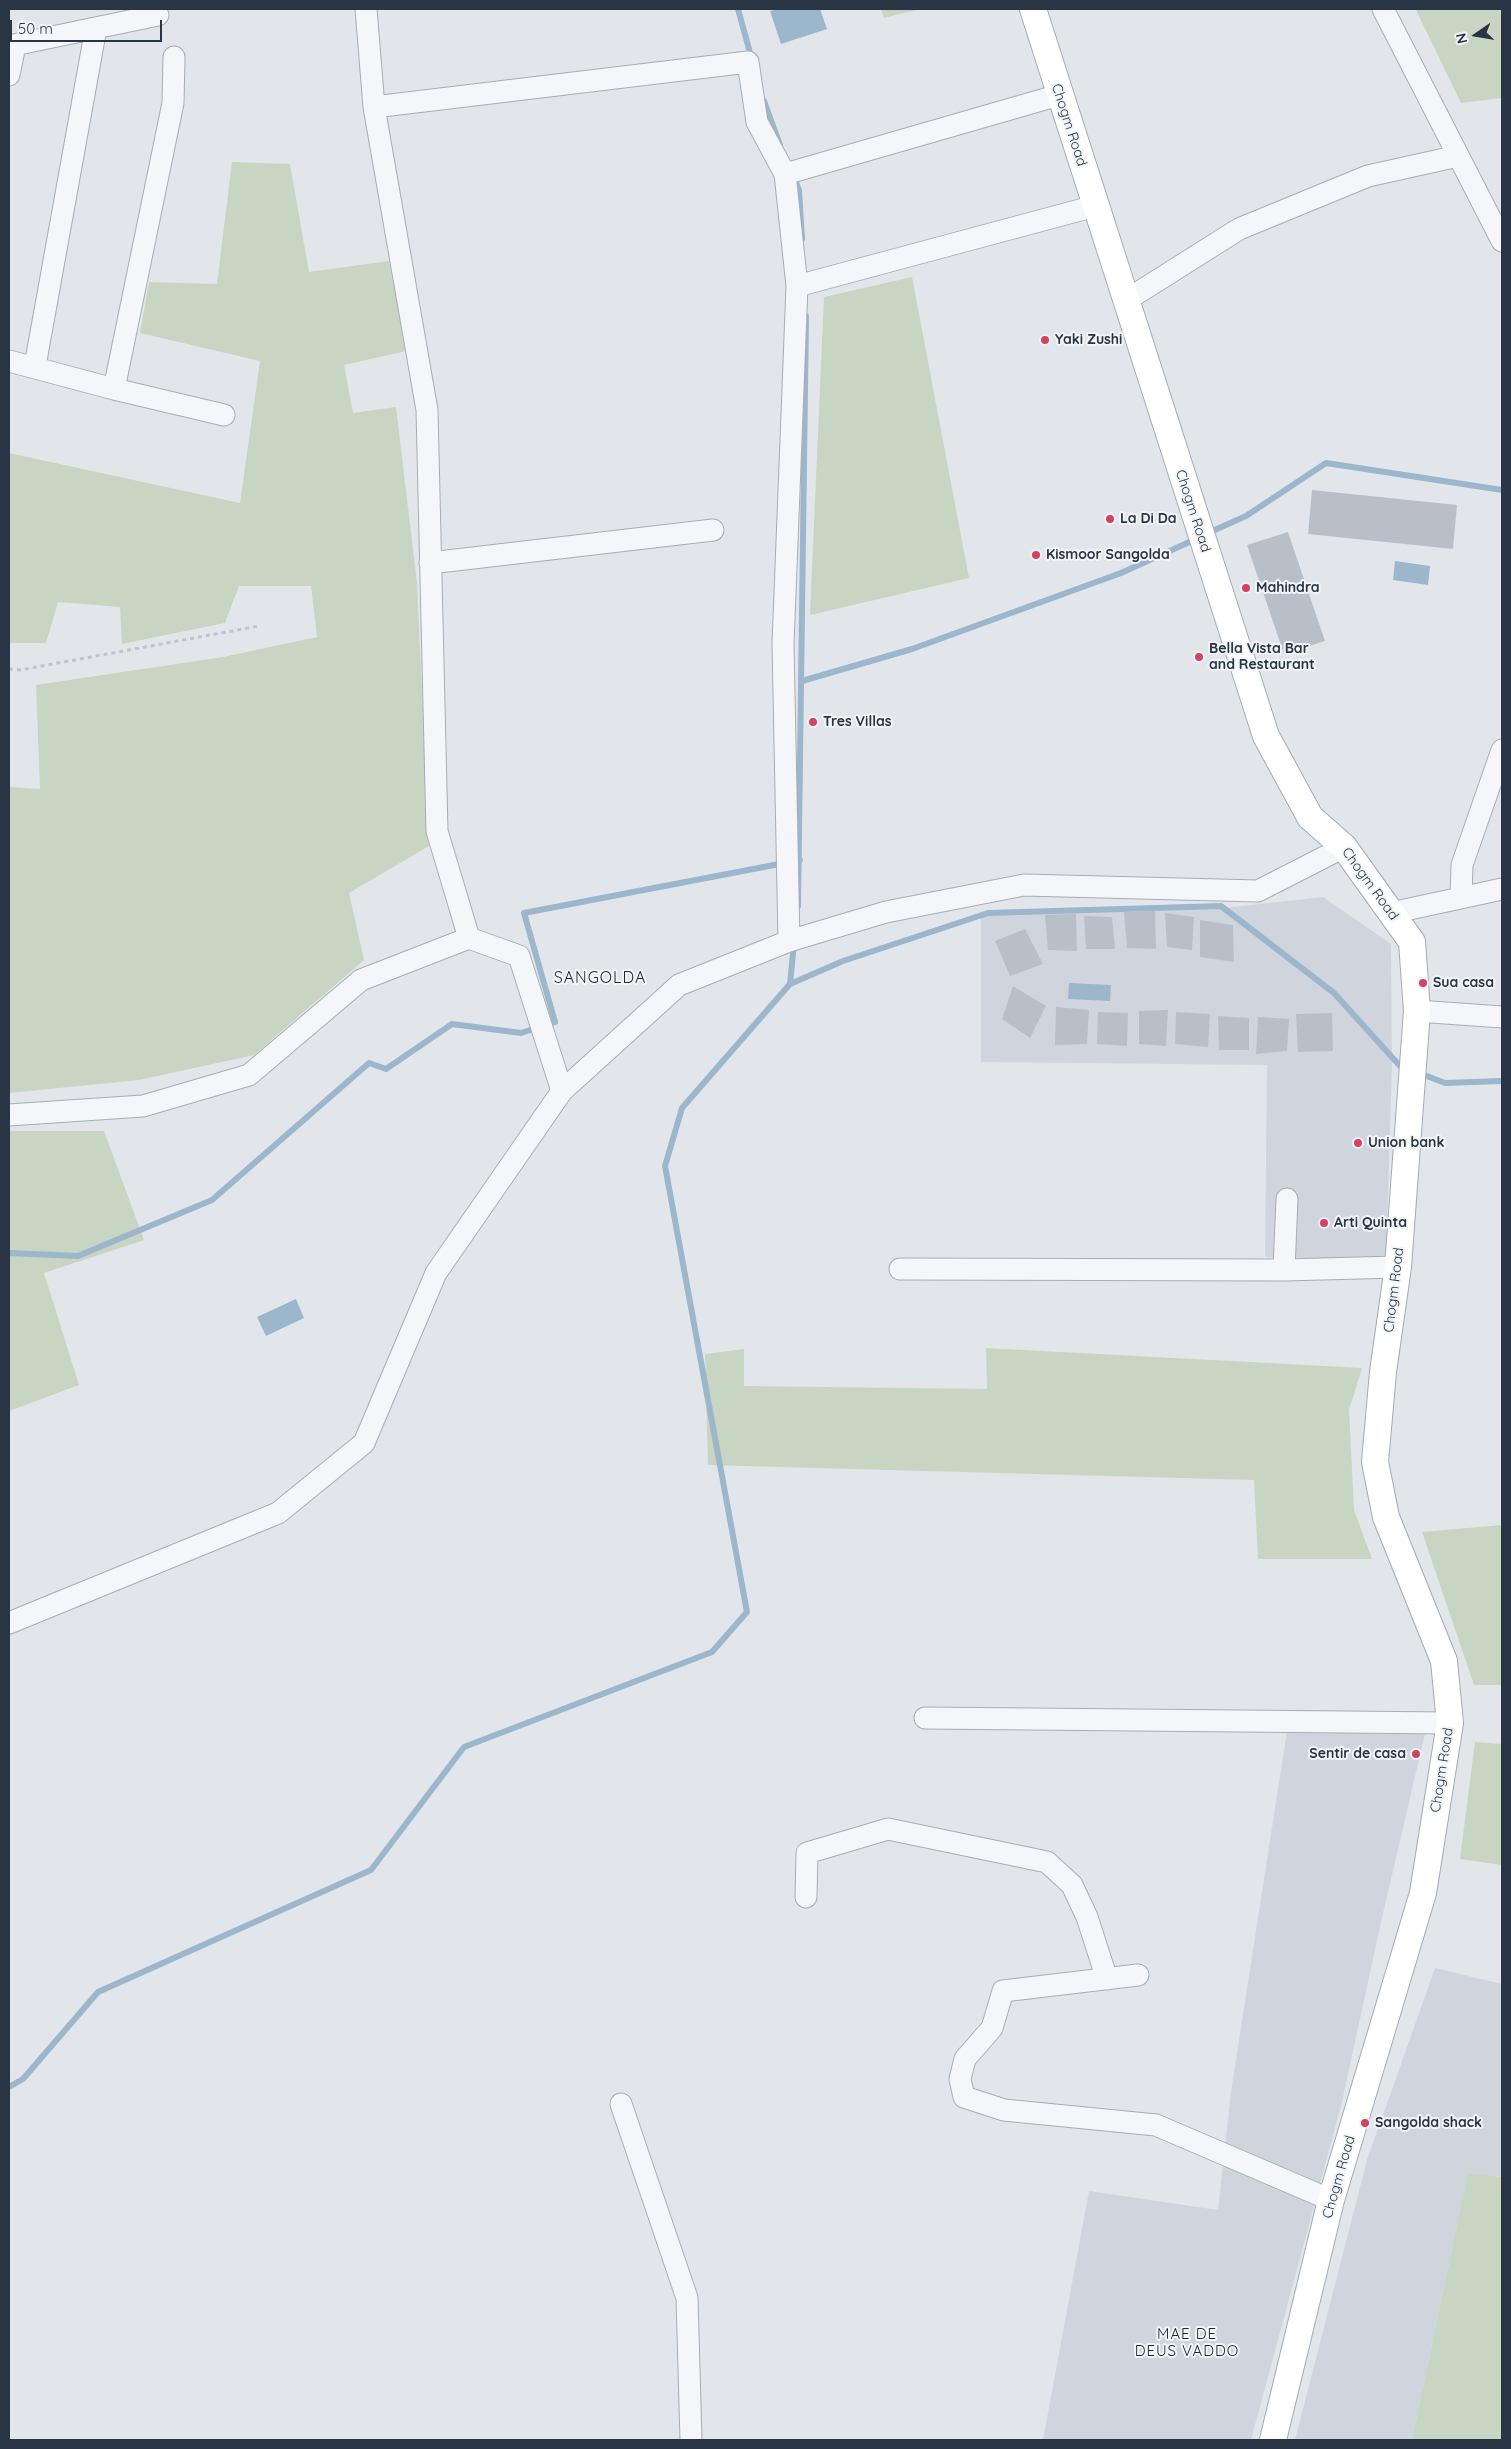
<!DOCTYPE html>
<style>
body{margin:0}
#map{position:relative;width:1511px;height:2449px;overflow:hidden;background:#e2e6eb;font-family:Quicksand,sans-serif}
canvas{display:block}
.frame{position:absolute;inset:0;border:10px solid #293444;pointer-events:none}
.north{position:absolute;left:1451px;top:10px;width:50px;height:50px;-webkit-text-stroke:4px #f2f5f8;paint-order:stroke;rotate:257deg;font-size:14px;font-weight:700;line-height:20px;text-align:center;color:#293444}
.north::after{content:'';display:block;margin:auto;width:18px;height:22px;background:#293444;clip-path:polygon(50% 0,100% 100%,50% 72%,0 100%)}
.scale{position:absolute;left:10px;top:20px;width:152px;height:22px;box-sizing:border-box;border:2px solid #293444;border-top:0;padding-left:6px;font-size:15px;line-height:18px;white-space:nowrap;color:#293444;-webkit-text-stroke:4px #f2f5f8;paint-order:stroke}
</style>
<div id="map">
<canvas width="1511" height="2449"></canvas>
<div class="frame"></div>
<div class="north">N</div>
<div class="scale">50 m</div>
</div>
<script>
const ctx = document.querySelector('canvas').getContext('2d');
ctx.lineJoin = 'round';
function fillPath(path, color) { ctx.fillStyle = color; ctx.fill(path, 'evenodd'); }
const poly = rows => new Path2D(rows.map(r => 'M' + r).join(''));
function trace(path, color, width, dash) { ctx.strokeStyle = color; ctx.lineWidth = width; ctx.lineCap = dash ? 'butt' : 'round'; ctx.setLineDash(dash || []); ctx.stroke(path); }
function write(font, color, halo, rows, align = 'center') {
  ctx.font = font + ' Quicksand,sans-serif'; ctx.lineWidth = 4; ctx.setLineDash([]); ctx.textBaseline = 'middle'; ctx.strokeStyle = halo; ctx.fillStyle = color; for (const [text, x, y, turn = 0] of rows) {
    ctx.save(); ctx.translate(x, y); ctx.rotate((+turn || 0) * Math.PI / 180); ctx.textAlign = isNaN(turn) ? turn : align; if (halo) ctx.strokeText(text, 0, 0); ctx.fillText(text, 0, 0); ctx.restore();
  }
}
fillPath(poly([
 [1323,897,1391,944,1392,1066,1386,1260,1265,1257,1267,1065,981,1062,981,913,1215,909],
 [1287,1731,1425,1734,1381,1922,1342,2102,1251,2440,1043,2440,1089,2191,1218,2210,1231,2092],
 [1435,1968,1502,1984,1502,2177,1468,2174,1412,2440,1295,2440,1367,2160]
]), '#d0d5dd');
fillPath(poly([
 [881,9,920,9,884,18],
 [1502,9,1502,98,1461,103,1416,10],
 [232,162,290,164,309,272,389,261,406,351,344,365,353,413,396,407,417,583,429,846,349,893,364,960,254,1055,139,1080,9,1093,9,787,40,789,36,685,223,657,317,637,311,586,239,586,225,623,122,644,120,607,58,602,46,643,9,643,9,453,240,503,260,361,140,333,149,282,217,284],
 [912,277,969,578,810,615,824,297],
 [9,1131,104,1131,144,1240,44,1273,79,1385,9,1411],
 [986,1348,1362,1368,1349,1410,1354,1510,1372,1559,1258,1559,1254,1480,708,1465,705,1354,744,1349,744,1386,987,1389],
 [1502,1525,1502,1685,1474,1685,1422,1532],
 [1475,1742,1502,1744,1502,1865,1460,1859],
 [1468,2173,1502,2177,1502,2440,1412,2440]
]), '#c8d5c3');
fillPath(poly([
 [778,9,820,9,827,29,781,44,770,11],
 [1395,561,1430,566,1428,585,1393,580],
 [1069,983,1111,985,1110,1001,1068,999],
 [296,1299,304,1318,266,1336,257,1317]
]), '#9cb6cc');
trace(poly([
 [738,9,752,60],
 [764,101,780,145],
 [794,177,799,190,802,239],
 [1208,533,1246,516,1326,463,1502,490],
 [802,681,912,649,1121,573,1196,539],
 [798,906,806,316],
 [790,984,794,943],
 [1419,1073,1445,1083,1502,1081],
 [9,1253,78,1256,212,1200,369,1063,386,1069,452,1024,521,1033,555,1022,524,913,800,860],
 [9,2087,23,2079,98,1992,371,1870,464,1747,712,1652,747,1612,665,1166,682,1108,790,984,843,961,988,913,1221,906,1334,993,1400,1066,1407,1069]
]), '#9cb6cc', 6);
fillPath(poly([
 [1312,490,1457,505,1453,549,1308,534],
 [1288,532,1325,641,1284,654,1247,545],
 [1155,911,1156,949,1127,948,1124,912],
 [1165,913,1194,917,1192,950,1167,947],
 [1076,914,1077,951,1048,950,1045,915],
 [1084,916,1112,917,1115,949,1086,949],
 [1200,920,1233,925,1234,962,1200,957],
 [1025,929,1043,964,1010,976,995,941],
 [1013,986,1046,1006,1030,1038,1002,1019],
 [1056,1007,1089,1010,1087,1044,1055,1045],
 [1168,1010,1166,1046,1139,1044,1139,1011],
 [1098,1012,1128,1013,1127,1046,1097,1044],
 [1176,1012,1210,1014,1208,1047,1175,1044],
 [1332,1013,1333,1051,1298,1052,1296,1014],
 [1218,1016,1249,1018,1249,1050,1219,1050],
 [1258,1017,1289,1019,1287,1051,1256,1054]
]), '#b9bfc9');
const minor = poly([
 [366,9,374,107,427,410,437,831,469,938,519,956,562,1091],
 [1383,9,1502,241],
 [9,46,158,15],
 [9,75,15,45],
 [374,107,748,62,757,122,785,174,797,286,783,644,789,941],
 [785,174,1059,95],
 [797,286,1095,206],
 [1125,301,1239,229,1368,176,1458,156],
 [9,361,114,389,224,415],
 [35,366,96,28],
 [114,389,173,103,174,57],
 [430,563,713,530],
 [1461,897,1462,865,1502,750],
 [1391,913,1502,889],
 [1417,1011,1502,1017],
 [9,1115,143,1106,249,1075,361,980,469,938],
 [900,1269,1284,1270,1398,1267],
 [1284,1270,1287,1199],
 [9,1623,278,1513,364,1443,436,1273,562,1091,679,985,789,941,886,912,1024,885,1258,891,1344,847],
 [925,1718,1450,1723],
 [806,1897,807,1853,888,1829,1047,1862,1072,1885,1087,1917,1107,1979],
 [1138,1975,1003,1991,992,2028,965,2059,960,2079,964,2097,1004,2110,1156,2125,1331,2200],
 [621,2104,687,2298,691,2440]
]);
const major = poly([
 [1033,9,1266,736,1310,817,1344,847,1412,942,1417,1011,1398,1267,1383,1372,1375,1462,1386,1517,1444,1661,1450,1723,1423,1893,1331,2200,1273,2440]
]);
trace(minor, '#a7adb6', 23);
trace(major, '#a1abb7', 28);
trace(poly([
 [9,669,20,670,259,626]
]), '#c0c4ca', 3, [4, 4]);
trace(minor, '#f5f6f9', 21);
trace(major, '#fff', 26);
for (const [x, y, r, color] of [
 [1045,340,5,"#d44260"],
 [1110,519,5,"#d44260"],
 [1036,555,5,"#d44260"],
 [1246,588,5,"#d44260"],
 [1199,657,5,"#d44260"],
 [813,722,5,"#d44260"],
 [1423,983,5,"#d44260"],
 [1358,1143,5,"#d44260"],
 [1324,1223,5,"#d44260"],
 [1416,1754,5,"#d44260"],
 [1365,2123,5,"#d44260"]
]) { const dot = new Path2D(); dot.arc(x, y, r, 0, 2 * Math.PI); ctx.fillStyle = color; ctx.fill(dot); trace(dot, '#f2f5f8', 2); }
write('14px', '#293444', '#f2f5f8', [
 ["Chogm Road",1069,125,72],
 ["Chogm Road",1193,511,72],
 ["Chogm Road",1370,884,54],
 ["Chogm Road",1394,1290,-83],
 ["Chogm Road",1442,1770,-81],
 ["Chogm Road",1339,2177,-74]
]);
write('bold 14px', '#293444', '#f2f5f8', [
 ["Yaki Zushi",1055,340],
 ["La Di Da",1120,519],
 ["Kismoor Sangolda",1046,555],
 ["Mahindra",1256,588],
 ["Bella Vista Bar",1209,649],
 ["and Restaurant",1209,665],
 ["Tres Villas",823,722],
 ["Sua casa",1433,983],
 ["Union bank",1368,1143],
 ["Arti Quinta",1334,1223],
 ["Sentir de casa",1406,1754,"right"],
 ["Sangolda shack",1375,2123]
], 'left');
ctx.letterSpacing = '1px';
write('15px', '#1b2535', '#f2f5f8', [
 ["MAE DE",1187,2334],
 ["DEUS VADDO",1187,2351]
]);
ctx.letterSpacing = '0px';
ctx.letterSpacing = '1px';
write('16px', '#1b2535', '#f2f5f8', [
 ["SANGOLDA",600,978]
]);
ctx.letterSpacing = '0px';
</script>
